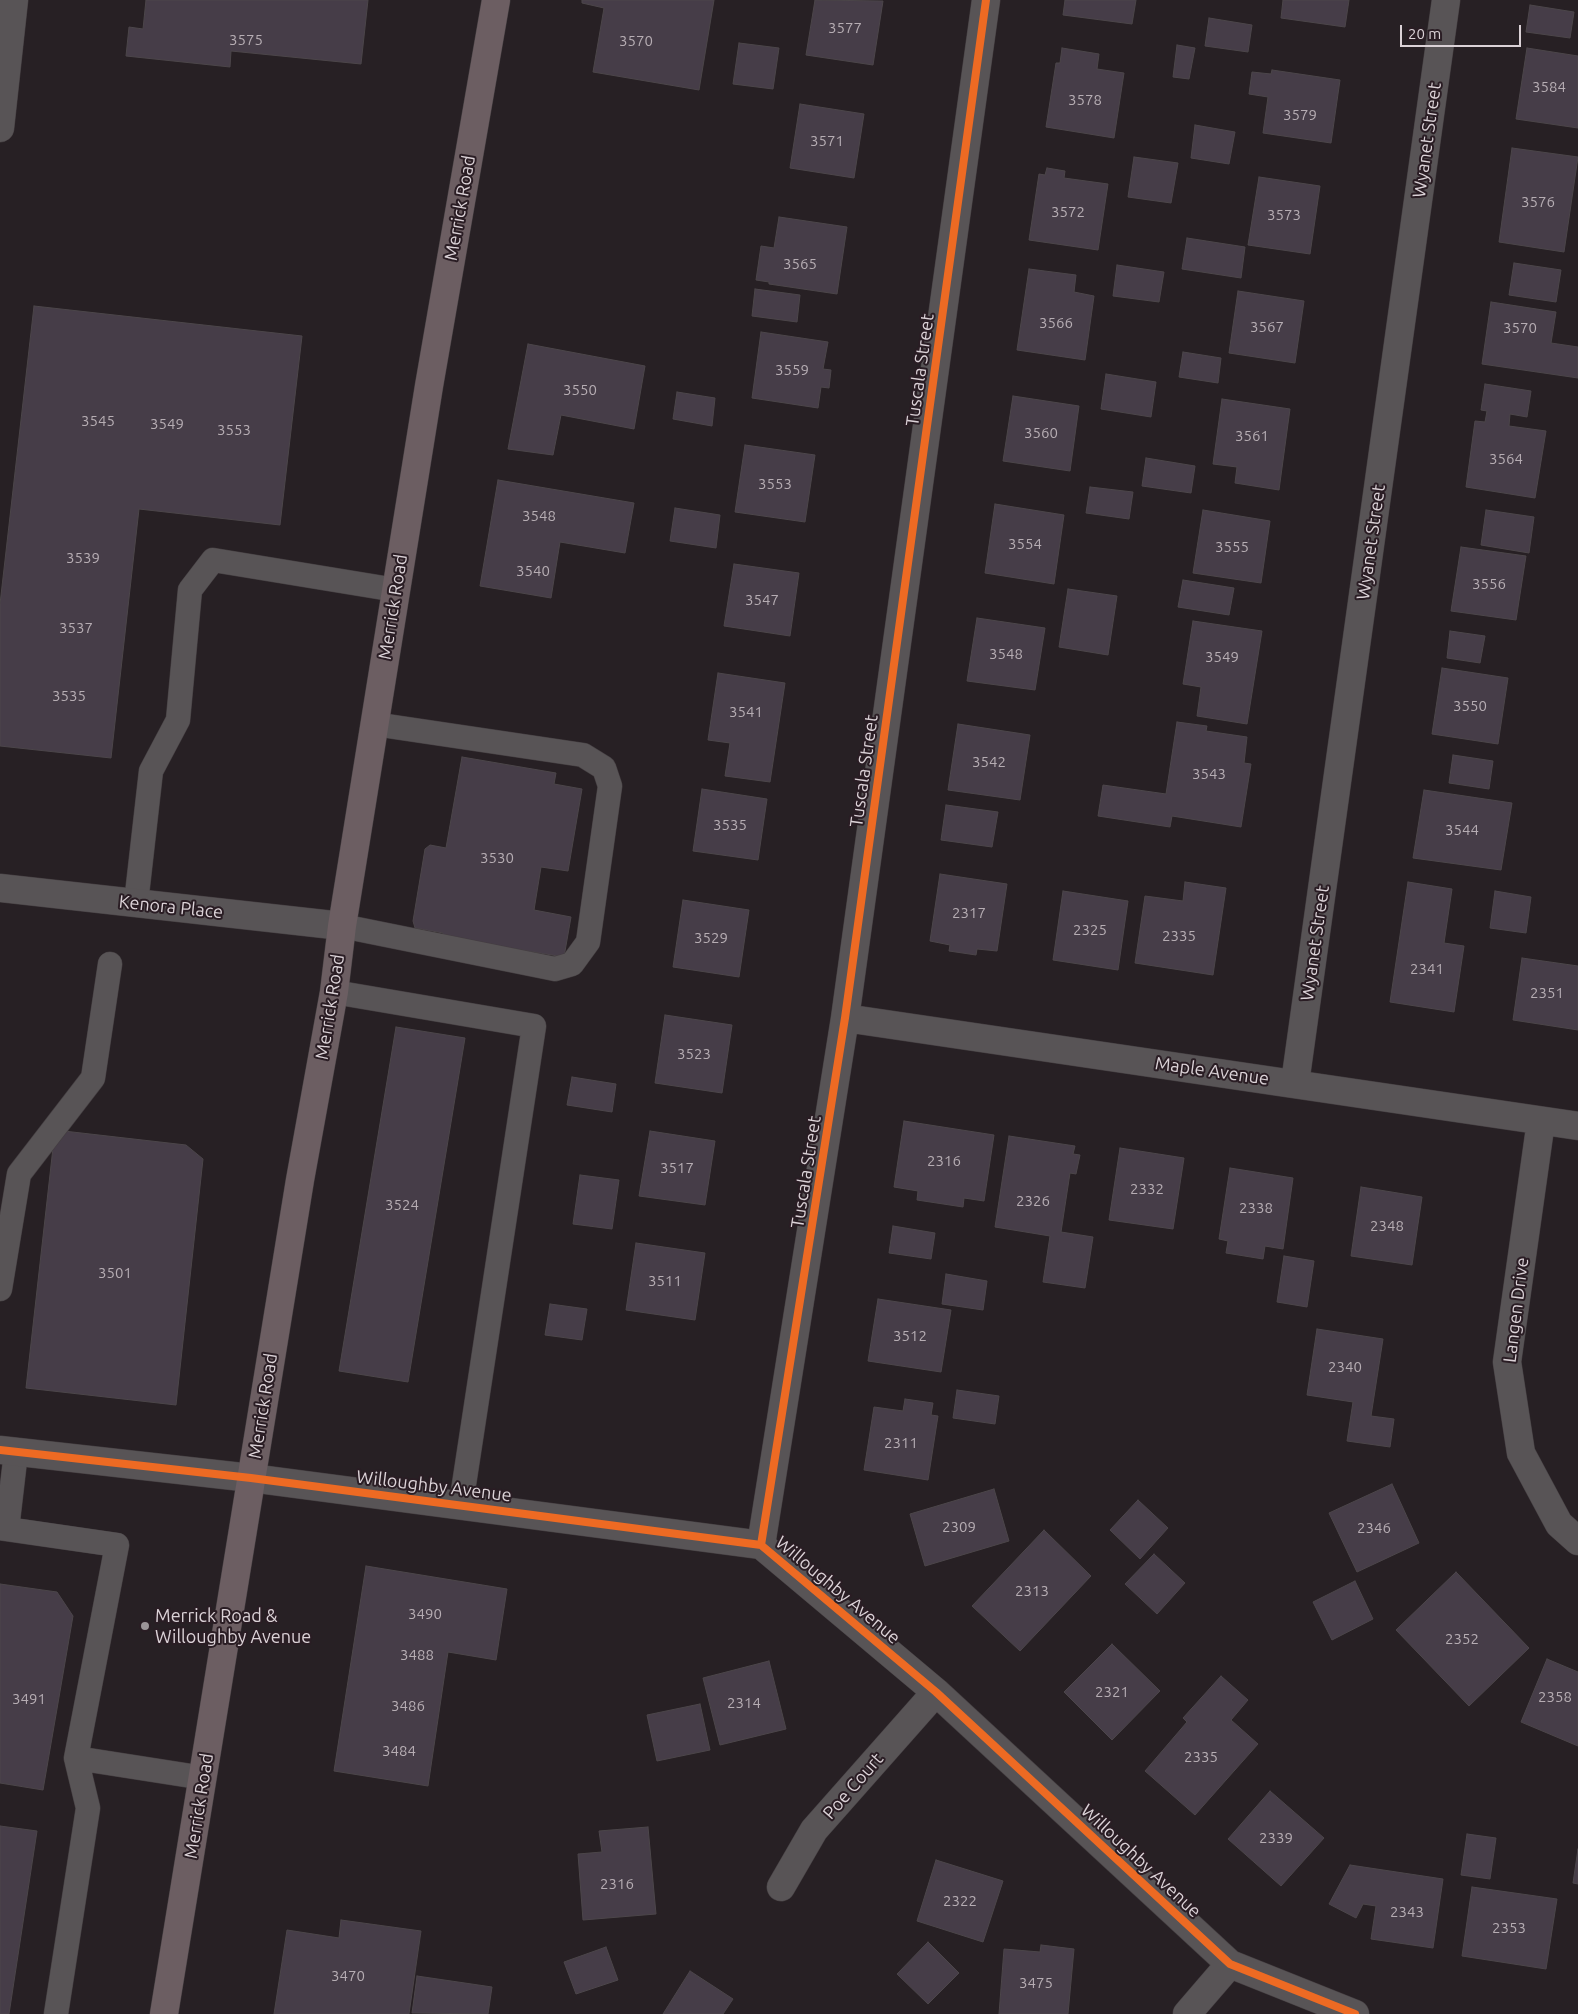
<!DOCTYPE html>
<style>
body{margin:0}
#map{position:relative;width:1578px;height:2014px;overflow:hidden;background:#272024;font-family:Ubuntu,sans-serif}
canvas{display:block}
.scale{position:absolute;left:1400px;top:25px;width:121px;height:22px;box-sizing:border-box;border:2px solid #dbd2d7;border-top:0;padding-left:6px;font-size:15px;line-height:18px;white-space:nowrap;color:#dbd2d7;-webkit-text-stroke:4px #2a1d24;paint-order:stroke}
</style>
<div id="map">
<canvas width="1578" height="2014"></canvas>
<div class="scale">20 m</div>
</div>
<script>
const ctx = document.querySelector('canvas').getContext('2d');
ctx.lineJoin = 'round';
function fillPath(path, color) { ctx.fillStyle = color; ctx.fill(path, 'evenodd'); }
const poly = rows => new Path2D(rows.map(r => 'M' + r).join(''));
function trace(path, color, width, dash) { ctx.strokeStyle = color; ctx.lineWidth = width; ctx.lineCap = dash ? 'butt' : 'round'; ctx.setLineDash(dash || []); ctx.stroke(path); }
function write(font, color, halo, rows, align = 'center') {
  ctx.font = font + ' Ubuntu,sans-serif'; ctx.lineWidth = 4; ctx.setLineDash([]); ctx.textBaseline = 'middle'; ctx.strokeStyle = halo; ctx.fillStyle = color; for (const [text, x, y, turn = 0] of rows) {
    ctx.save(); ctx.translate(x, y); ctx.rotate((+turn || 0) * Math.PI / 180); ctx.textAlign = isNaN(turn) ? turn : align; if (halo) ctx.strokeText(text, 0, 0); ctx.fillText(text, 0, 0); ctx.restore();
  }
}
const building = poly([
 [146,0,368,0,361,64,231,51,230,67,126,56,129,27,143,29,146,0],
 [582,0,714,0,699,90,593,72,604,8,582,3,582,0],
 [815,0,883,1,873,65,806,55,815,0],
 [1065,0,1136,0,1132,24,1063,15,1065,0],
 [1283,0,1349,0,1345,27,1281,18,1283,0],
 [1530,5,1574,12,1570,38,1526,32,1530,5],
 [1209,18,1252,25,1248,52,1205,46,1209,18],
 [739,43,779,48,773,89,733,84,739,43],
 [1177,45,1195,48,1189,79,1173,77,1177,45],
 [1062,48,1099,54,1097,69,1124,73,1114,138,1046,127,1056,63,1060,63,1062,48],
 [1527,48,1578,56,1578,128,1516,119,1527,48],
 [1272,70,1340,80,1331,143,1263,133,1268,97,1249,94,1252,72,1271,74,1272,70],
 [800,104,864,114,854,178,790,168,800,104],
 [1195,125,1235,132,1229,164,1191,158,1195,125],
 [1512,148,1578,157,1564,252,1499,242,1512,148],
 [1134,157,1178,163,1171,203,1128,197,1134,157],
 [1047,168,1065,171,1064,178,1108,184,1098,250,1029,240,1039,174,1045,175,1047,168],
 [1259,177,1320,186,1310,254,1248,245,1259,177],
 [779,217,847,227,837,294,769,284,769,282,756,280,761,246,774,248,779,217],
 [1187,238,1245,247,1241,278,1182,269,1187,238],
 [1514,263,1561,270,1556,302,1509,295,1514,263],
 [1117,265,1164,272,1159,302,1113,296,1117,265],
 [1029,269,1076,275,1074,292,1094,296,1085,360,1017,350,1029,269],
 [755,289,800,295,797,322,752,316,755,289],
 [1238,291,1304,301,1295,363,1229,353,1238,291],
 [1491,302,1556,312,1551,343,1578,347,1578,378,1482,364,1491,302],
 [34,306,302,336,280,525,139,509,111,758,0,746,0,604,34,306],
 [761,332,828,342,823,369,831,370,829,388,821,387,818,408,752,398,761,332],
 [528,344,645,366,634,429,561,415,553,455,508,449,528,344],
 [1183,352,1221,358,1218,383,1179,377,1183,352],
 [1106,374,1156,382,1151,417,1101,409,1106,374],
 [1485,384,1531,391,1527,417,1510,414,1509,426,1546,431,1535,498,1466,487,1475,421,1485,422,1487,411,1481,410,1485,384],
 [677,392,715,398,712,426,673,419,677,392],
 [1013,396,1079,406,1070,471,1003,461,1013,396],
 [1222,399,1290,409,1279,490,1235,483,1237,467,1213,464,1222,399],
 [745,445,815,455,805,522,735,512,745,445],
 [1146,458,1195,466,1191,493,1142,486,1146,458],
 [498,480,634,503,625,553,560,542,551,598,480,586,498,480],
 [1090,487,1133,492,1129,519,1086,513,1090,487],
 [995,504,1064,515,1054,584,985,573,995,504],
 [675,508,720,515,716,548,670,541,675,508],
 [1203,510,1270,521,1261,583,1193,573,1203,510],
 [1486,510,1534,517,1529,553,1481,545,1486,510],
 [1461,547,1526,556,1516,620,1451,611,1461,547],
 [734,564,799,573,790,636,724,626,734,564],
 [1183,580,1234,588,1229,615,1178,607,1183,580],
 [1068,589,1117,596,1108,655,1059,647,1068,589],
 [977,618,1045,628,1035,690,967,681,977,618],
 [1193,621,1262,631,1247,724,1197,716,1201,687,1183,684,1193,621],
 [1450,631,1485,636,1480,663,1447,658,1450,631],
 [1442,668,1508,678,1498,744,1432,734,1442,668],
 [718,673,785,683,770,782,725,776,730,743,708,740,718,673],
 [1177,722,1207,726,1206,731,1247,737,1244,763,1251,764,1241,827,1172,816,1170,827,1098,816,1103,785,1166,794,1177,722],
 [958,724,1030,735,1020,800,948,790,958,724],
 [1453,755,1493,761,1489,789,1449,783,1453,755],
 [462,757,556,773,554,784,582,789,568,871,541,867,534,910,571,917,564,957,442,937,443,933,415,928,413,921,425,849,430,845,446,848,462,757],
 [702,789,767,799,758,860,693,851,702,789],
 [1424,790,1512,803,1501,870,1413,858,1424,790],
 [946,805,998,812,992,847,941,840,946,805],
 [940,874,1007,884,997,951,977,949,976,955,949,951,950,945,930,941,940,874],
 [1185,882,1226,888,1213,975,1135,963,1145,896,1183,901,1185,882],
 [1408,882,1452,889,1444,943,1464,946,1454,1012,1390,1002,1408,882],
 [1063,891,1128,901,1118,970,1053,960,1063,891],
 [1495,891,1531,897,1526,933,1490,928,1495,891],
 [683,900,749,910,739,977,673,967,683,900],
 [1522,958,1578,966,1578,1030,1513,1020,1522,958],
 [665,1015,732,1025,722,1093,655,1083,665,1015],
 [396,1027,465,1038,408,1382,339,1371,396,1027],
 [572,1077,616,1084,612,1112,567,1105,572,1077],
 [904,1121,994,1135,984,1201,964,1198,963,1207,917,1200,918,1191,894,1187,904,1121],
 [55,1130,186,1145,203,1159,176,1405,26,1388,55,1130],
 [650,1131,715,1141,705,1205,639,1196,650,1131],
 [1009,1136,1075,1146,1073,1154,1080,1155,1076,1174,1070,1173,1061,1232,1093,1237,1085,1288,1043,1282,1050,1236,995,1227,1009,1136],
 [1120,1148,1184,1158,1173,1229,1109,1220,1120,1148],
 [1230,1168,1293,1178,1283,1249,1265,1246,1263,1259,1226,1253,1228,1241,1219,1239,1230,1168],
 [580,1175,619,1180,612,1229,573,1224,580,1175],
 [1361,1187,1422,1197,1412,1265,1351,1256,1361,1187],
 [893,1226,935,1233,931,1259,889,1253,893,1226],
 [636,1243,705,1253,695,1320,626,1310,636,1243],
 [1284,1256,1314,1261,1307,1307,1277,1302,1284,1256],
 [946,1274,987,1281,983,1310,942,1304,946,1274],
 [878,1299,951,1310,941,1372,868,1361,878,1299],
 [550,1304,587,1309,582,1340,545,1335,550,1304],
 [1317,1329,1383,1339,1371,1416,1394,1419,1390,1447,1347,1441,1353,1402,1307,1395,1317,1329],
 [957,1390,999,1396,995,1424,953,1418,957,1390],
 [905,1399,933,1403,931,1415,938,1416,928,1480,864,1470,874,1407,903,1411,905,1399],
 [1392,1484,1419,1543,1357,1572,1329,1513,1392,1484],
 [994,1489,1009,1541,925,1566,910,1514,994,1489],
 [1138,1500,1168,1528,1140,1559,1110,1530,1138,1500],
 [1044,1530,1091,1576,1020,1651,972,1606,1044,1530],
 [1154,1554,1185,1583,1157,1614,1125,1584,1154,1554],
 [366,1566,507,1589,496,1660,448,1652,428,1786,334,1771,366,1566],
 [1456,1572,1529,1648,1469,1706,1396,1630,1456,1572],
 [1355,1581,1373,1619,1332,1640,1313,1602,1355,1581],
 [0,1584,57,1592,73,1616,43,1790,0,1783,0,1584],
 [1112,1644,1160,1691,1112,1740,1064,1692,1112,1644],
 [1547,1659,1578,1672,1578,1746,1521,1722,1547,1659],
 [769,1661,786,1729,720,1745,703,1678,769,1661],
 [1221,1676,1248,1700,1231,1720,1258,1744,1195,1815,1145,1771,1187,1722,1183,1718,1221,1676],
 [700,1704,710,1750,657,1761,647,1715,700,1704],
 [1270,1791,1324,1838,1281,1886,1228,1839,1270,1791],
 [0,1826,37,1831,9,2014,0,2014,0,1826],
 [648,1827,656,1914,583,1920,578,1854,602,1852,599,1831,648,1827],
 [1467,1834,1496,1838,1490,1879,1461,1875,1467,1834],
 [1578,1849,1578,1884,1573,1883,1578,1849],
 [936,1860,1003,1881,983,1942,917,1921,936,1860],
 [1350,1865,1443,1879,1433,1948,1371,1939,1376,1906,1363,1904,1356,1918,1329,1904,1350,1865],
 [1472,1887,1557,1899,1546,1969,1462,1956,1472,1887],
 [341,1920,421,1931,409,2014,274,2014,287,1930,339,1938,341,1920],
 [928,1942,959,1973,928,2004,897,1974,928,1942],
 [1041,1945,1074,1949,1068,2014,999,2014,1004,1949,1040,1952,1041,1945],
 [606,1947,618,1980,576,1994,564,1962,606,1947],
 [690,1971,733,1999,723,2014,663,2014,690,1971],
 [417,1976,492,1987,488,2014,412,2013,417,1976]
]);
fillPath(building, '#463d48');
trace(building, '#4c464a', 1);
const service = poly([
 [136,903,151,771,178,720,190,590,213,560,396,590],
 [342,926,555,969,572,964,588,942,610,786,604,768,583,755,374,724],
 [334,992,534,1026,461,1504],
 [0,1289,19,1174,93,1078,110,964],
 [0,1528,117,1545,76,1758,88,1808,56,2014],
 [7,1529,16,1452],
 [76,1758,204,1778]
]);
const minor = poly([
 [0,128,14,0],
 [0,888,342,926],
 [845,1018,1578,1126],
 [1295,1083,1446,0],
 [1541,1121,1507,1362,1521,1453,1559,1524,1578,1541],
 [0,1450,251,1478,761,1545,936,1692,1230,1964,1355,2014],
 [761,1545,845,1018,986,0],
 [781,1887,814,1830,936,1692],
 [1187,2014,1230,1964]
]);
const primary = poly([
 [164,2014,300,1180,334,992,342,926,429,386,496,0]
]);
trace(service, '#443e41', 25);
trace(minor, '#443e41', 29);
trace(primary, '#443e41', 29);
trace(service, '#585456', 24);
trace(minor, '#585456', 28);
trace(primary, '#6c5e62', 28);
trace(poly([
 [0,1450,251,1478,761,1545,936,1692,1230,1964,1355,2014],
 [761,1545,845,1018,986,0]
]), '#ed6a23', 8);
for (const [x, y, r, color] of [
 [145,1626,5,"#9c9498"]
]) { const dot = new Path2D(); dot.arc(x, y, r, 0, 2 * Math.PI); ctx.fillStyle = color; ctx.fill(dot); trace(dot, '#2a1d24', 2); }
write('15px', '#b6adb3', null, [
 ["3577",845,28],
 ["3575",246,40],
 ["3570",636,41],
 ["3584",1549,87],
 ["3578",1085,100],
 ["3579",1300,115],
 ["3571",827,141],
 ["3576",1538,202],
 ["3572",1068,212],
 ["3573",1284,215],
 ["3565",800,264],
 ["3566",1056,323],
 ["3567",1267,327],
 ["3570",1520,328],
 ["3559",792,370],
 ["3550",580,390],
 ["3545",98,421],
 ["3549",167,424],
 ["3553",234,430],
 ["3560",1041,433],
 ["3561",1252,436],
 ["3564",1506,459],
 ["3553",775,484],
 ["3548",539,516],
 ["3554",1025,544],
 ["3555",1232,547],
 ["3539",83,558],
 ["3540",533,571],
 ["3556",1489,584],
 ["3547",762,600],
 ["3537",76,628],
 ["3548",1006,654],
 ["3549",1222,657],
 ["3535",69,696],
 ["3550",1470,706],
 ["3541",746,712],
 ["3542",989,762],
 ["3543",1209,774],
 ["3535",730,825],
 ["3544",1462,830],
 ["3530",497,858],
 ["2317",969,913],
 ["2325",1090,930],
 ["2335",1179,936],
 ["3529",711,938],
 ["2341",1427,969],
 ["2351",1547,993],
 ["3523",694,1054],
 ["2316",944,1161],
 ["3517",677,1168],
 ["2332",1147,1189],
 ["2326",1033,1201],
 ["3524",402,1205],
 ["2338",1256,1208],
 ["2348",1387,1226],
 ["3501",115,1273],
 ["3511",665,1281],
 ["3512",910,1336],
 ["2340",1345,1367],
 ["2311",901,1443],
 ["2309",959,1527],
 ["2346",1374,1528],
 ["2313",1032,1591],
 ["3490",425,1614],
 ["2352",1462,1639],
 ["3488",417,1655],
 ["2321",1112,1692],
 ["2358",1555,1697],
 ["3491",29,1699],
 ["2314",744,1703],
 ["3486",408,1706],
 ["3484",399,1751],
 ["2335",1201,1757],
 ["2339",1276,1838],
 ["2316",617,1884],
 ["2322",960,1901],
 ["2343",1407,1912],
 ["2353",1509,1928],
 ["3470",348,1976],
 ["3475",1036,1983]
]);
write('18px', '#dbd2d7', '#2a1d24', [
 ["Wyanet Street",1427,140,-82],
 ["Merrick Road",460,208,-80],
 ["Tuscala Street",920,370,-82],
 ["Wyanet Street",1371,542,-82],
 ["Merrick Road",393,607,-81],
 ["Tuscala Street",864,771,-82],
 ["Kenora Place",171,907,6],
 ["Wyanet Street",1315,943,-82],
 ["Merrick Road",330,1007,-81],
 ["Maple Avenue",1212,1071,8],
 ["Tuscala Street",806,1172,-81],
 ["Langen Drive",1516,1310,-83],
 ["Merrick Road",263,1406,-81],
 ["Willoughby Avenue",434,1486,7],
 ["Willoughby Avenue",838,1590,40],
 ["Poe Court",853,1786,-49],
 ["Merrick Road",199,1806,-81],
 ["Willoughby Avenue",1141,1861,43]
]);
write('18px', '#dbd2d7', '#2a1d24', [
 ["Merrick Road &",155,1616],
 ["Willoughby Avenue",155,1637]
], 'left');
</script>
